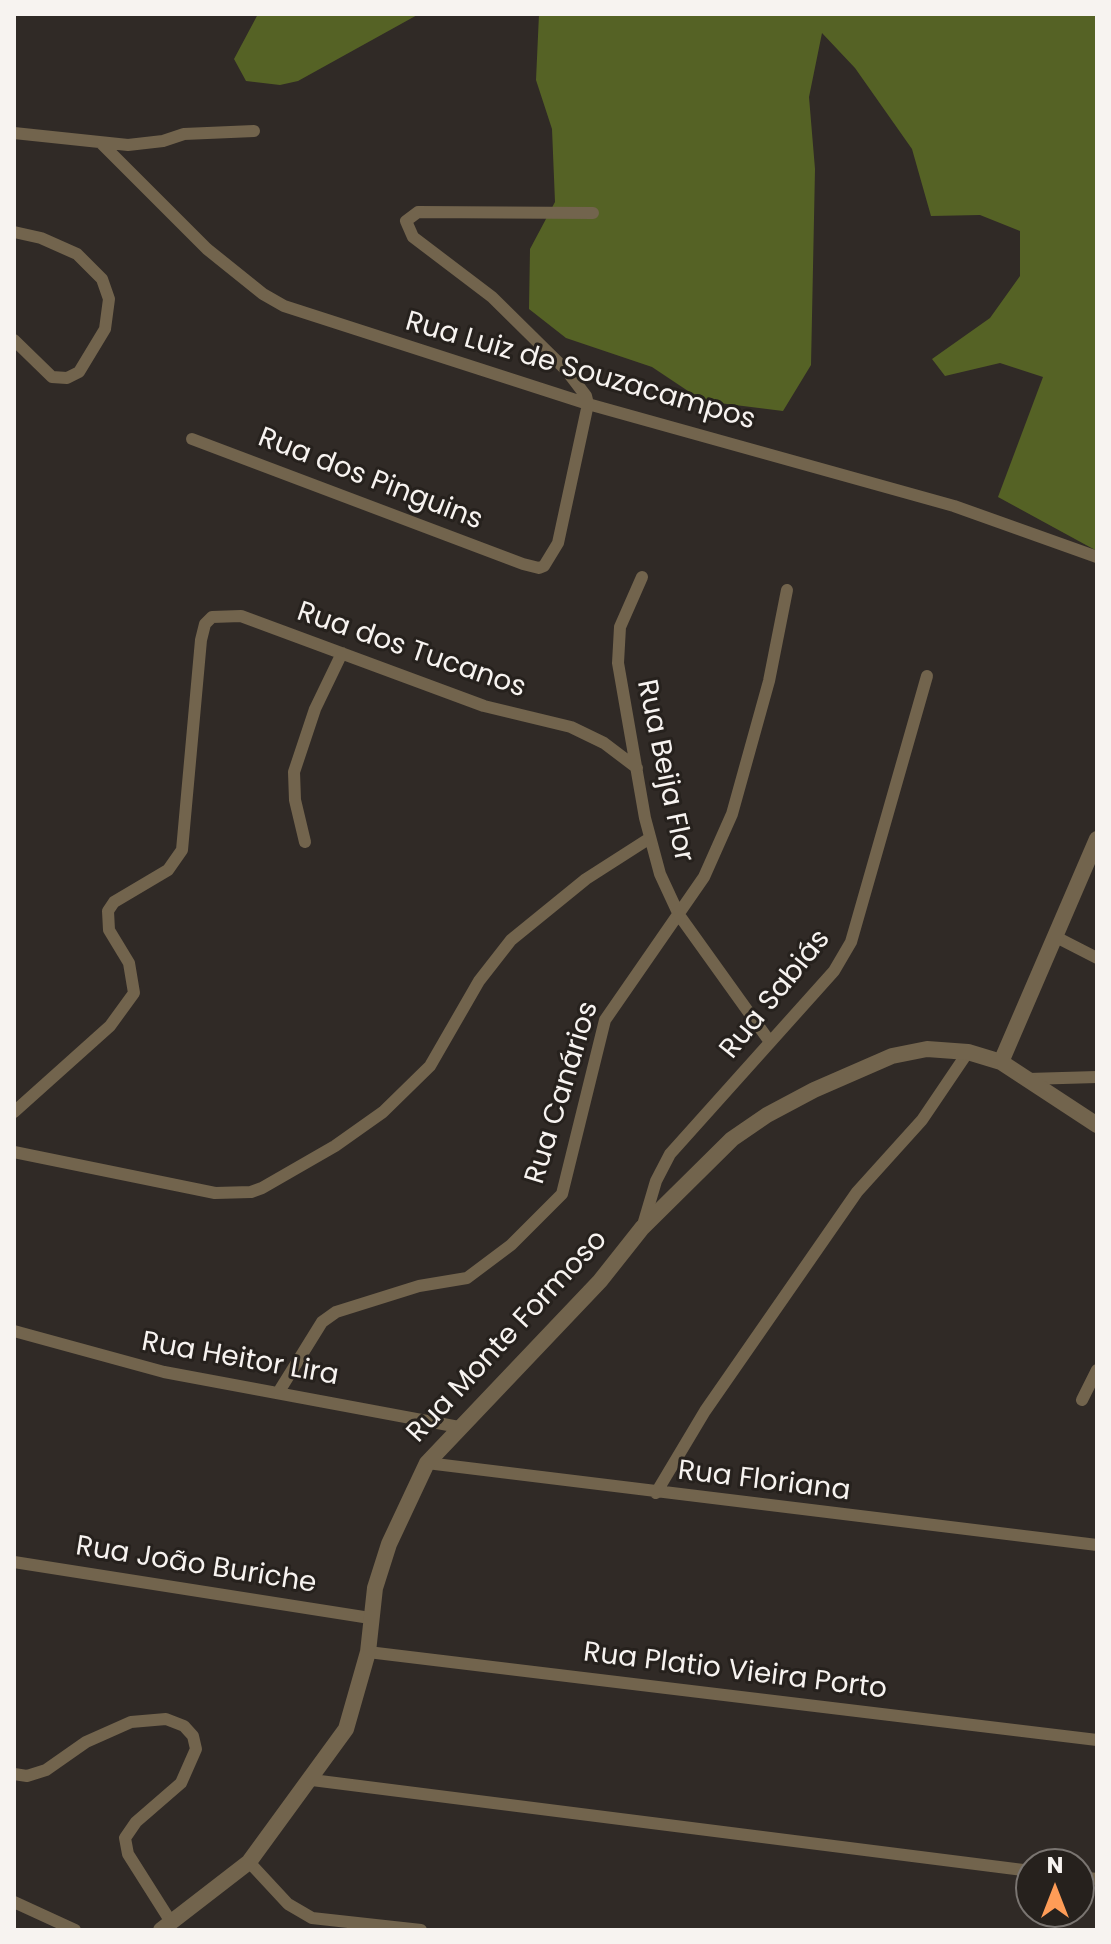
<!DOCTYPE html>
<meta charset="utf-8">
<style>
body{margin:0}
#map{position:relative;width:1111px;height:1944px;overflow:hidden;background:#302a26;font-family:Poppins,sans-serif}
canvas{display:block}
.frame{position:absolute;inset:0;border:16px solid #f7f3f0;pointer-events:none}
.north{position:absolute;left:1015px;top:1848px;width:80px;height:80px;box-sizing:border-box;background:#26211d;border:2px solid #7a7571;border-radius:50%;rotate:0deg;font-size:22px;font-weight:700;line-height:32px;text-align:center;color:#f7f3f0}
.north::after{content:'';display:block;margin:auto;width:28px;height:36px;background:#fe9c57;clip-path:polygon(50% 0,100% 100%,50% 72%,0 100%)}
</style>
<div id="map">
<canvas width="1111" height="1944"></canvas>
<div class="frame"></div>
<div class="north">N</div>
</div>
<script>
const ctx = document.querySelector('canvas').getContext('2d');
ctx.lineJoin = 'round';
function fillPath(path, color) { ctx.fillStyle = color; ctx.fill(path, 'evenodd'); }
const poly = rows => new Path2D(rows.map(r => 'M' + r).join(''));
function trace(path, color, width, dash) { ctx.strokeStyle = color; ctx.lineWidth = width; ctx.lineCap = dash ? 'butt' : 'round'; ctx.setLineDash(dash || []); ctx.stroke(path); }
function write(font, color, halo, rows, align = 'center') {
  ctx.font = font + ' Poppins,sans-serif'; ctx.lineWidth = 6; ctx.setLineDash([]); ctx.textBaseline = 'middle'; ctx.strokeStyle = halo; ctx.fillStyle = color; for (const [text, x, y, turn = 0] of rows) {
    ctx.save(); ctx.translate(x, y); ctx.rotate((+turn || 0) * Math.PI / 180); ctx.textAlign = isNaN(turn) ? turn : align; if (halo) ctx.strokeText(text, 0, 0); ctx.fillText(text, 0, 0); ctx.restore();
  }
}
fillPath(poly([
 [258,14,419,14,298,81,280,85,246,81,234,59],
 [539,14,1097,14,1097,551,998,497,1043,377,1000,363,945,376,932,359,990,318,1020,276,1020,231,980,215,931,216,912,149,855,68,822,33,809,97,815,169,811,365,783,411,703,401,652,367,566,338,529,309,530,249,555,202,552,129,536,80]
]), '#556225');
trace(poly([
 [14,133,128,145,163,141,184,134,254,131],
 [101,143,207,249,263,294,284,306,588,404,954,506,1097,557],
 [14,232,41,238,77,254,102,279,109,299,105,329,79,372,67,378,52,377,14,340],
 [192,439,523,564,539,568,544,566,558,543,588,404,586,396,567,371,492,297,413,237,406,221,418,212,593,213],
 [642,577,620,627,618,663,645,818,660,874,679,915,770,1042],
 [305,842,295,800,294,772,315,709,342,653],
 [1056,937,1097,958],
 [1028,1079,1097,1077],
 [14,1112,110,1026,134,993,129,963,109,930,108,911,114,902,168,870,182,850,201,640,205,624,212,617,241,616,484,706,571,727,604,743,637,768],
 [14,1152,215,1193,251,1192,262,1188,335,1146,383,1112,430,1066,479,981,511,940,586,879,650,838],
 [643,1225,656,1181,670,1154,834,971,851,942,927,676],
 [14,1331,164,1372,459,1427],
 [278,1393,322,1322,336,1312,419,1286,467,1278,511,1245,562,1194,605,1020,704,877,732,814,769,681,787,590],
 [1082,1400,1097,1370],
 [427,1463,1097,1545],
 [656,1493,705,1411,857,1192,922,1120,968,1052],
 [14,1562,370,1618],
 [368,1652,1097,1740],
 [14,1774,27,1776,46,1770,86,1742,131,1722,166,1719,184,1726,193,1736,196,1749,181,1783,136,1822,125,1838,128,1854,171,1922],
 [312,1780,1031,1871],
 [249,1862,288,1904,312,1918,421,1930],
 [1079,1877,1097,1879],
 [14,1902,75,1930]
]), '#72644d', 12);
trace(poly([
 [1001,1062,1097,839],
 [161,1930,249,1862,346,1729,368,1652,375,1588,389,1544,427,1463,600,1281,642,1228,732,1139,767,1115,814,1090,892,1056,927,1049,968,1052,1001,1062,1097,1125]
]), '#72644d', 16);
write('28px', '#f7f3f0', '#26211d', [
 ["Rua Luiz de Souzacampos",580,372,16],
 ["Rua dos Pinguins",370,480,21],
 ["Rua dos Tucanos",411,651,19],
 ["Rua Beija Flor",664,771,78],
 ["Rua Sabiás",776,995,-51],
 ["Rua Canários",563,1093,-73],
 ["Rua Monte Formoso",508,1337,-47],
 ["Rua Heitor Lira",240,1360,10],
 ["Rua Floriana",764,1482,7],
 ["Rua João Buriche",196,1566,9],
 ["Rua Platio Vieira Porto",735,1672,7]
]);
</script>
